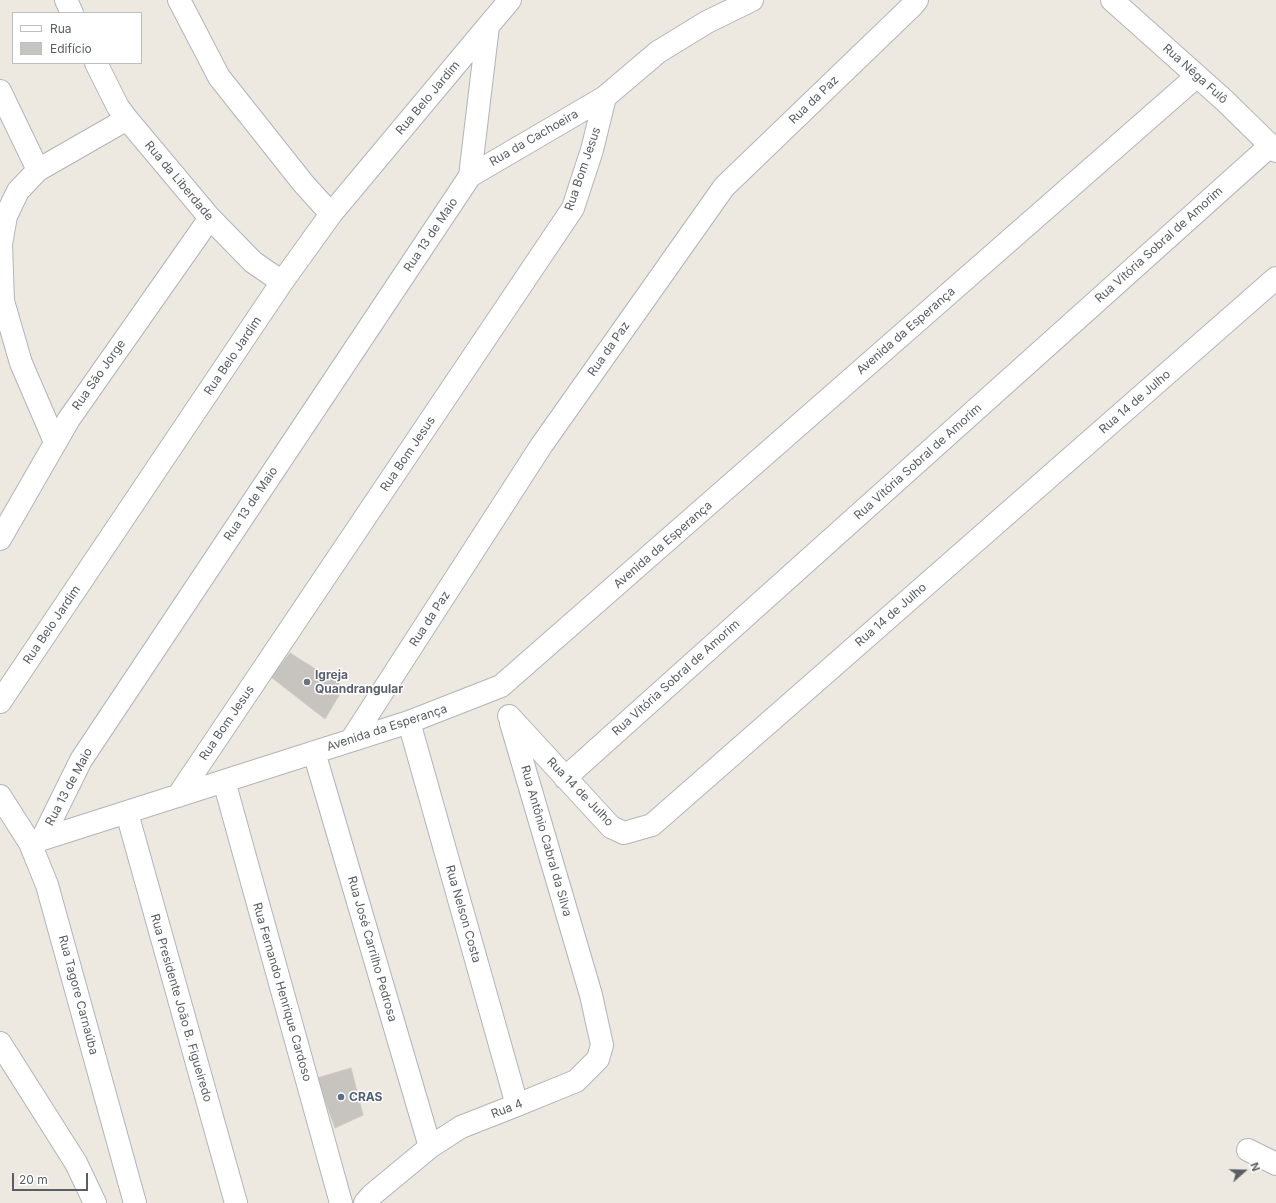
<!DOCTYPE html>
<meta charset="utf-8">
<style>
body{margin:0}
#map{position:relative;width:1276px;height:1203px;overflow:hidden;background:#ede8e0;font-family:Inter,sans-serif}
canvas{display:block}
.legend{position:absolute;left:12px;top:12px;width:130px;height:52px;box-sizing:border-box;background:#fff;border:1px solid #bdbfc0;margin:0;padding:5px 7px;list-style:none;font-size:12px;color:#595e62}
.legend li{display:flex;align-items:center;gap:8px;height:20px}
.legend b{width:20px;border:1px solid #bdbfc0}
.north{position:absolute;left:1224px;top:1151px;width:40px;height:40px;-webkit-text-stroke:3px #fff;paint-order:stroke;rotate:70deg;font-size:11px;font-weight:700;line-height:16px;text-align:center;color:#595e62}
.north::after{content:'';display:block;margin:auto;width:14px;height:18px;background:#595e62;clip-path:polygon(50% 0,100% 100%,50% 72%,0 100%)}
.scale{position:absolute;left:12px;top:1173px;width:76px;height:18px;box-sizing:border-box;border:2px solid #595e62;border-top:0;padding-left:5px;font-size:12px;line-height:14px;white-space:nowrap;color:#595e62;-webkit-text-stroke:3px #fff;paint-order:stroke}
</style>
<div id="map">
<canvas width="1276" height="1203"></canvas>
<ul class="legend">
<li><b style="height:5px;background:#fff"></b>Rua</li>
<li><b style="height:11px;background:#c7c3be"></b>Edifício</li>
</ul>
<div class="north">N</div>
<div class="scale">20 m</div>
</div>
<script>
const ctx = document.querySelector('canvas').getContext('2d');
ctx.lineJoin = 'round';
function fillPath(path, color) { ctx.fillStyle = color; ctx.fill(path, 'evenodd'); }
const poly = rows => new Path2D(rows.map(r => 'M' + r).join(''));
function trace(path, color, width, dash) { ctx.strokeStyle = color; ctx.lineWidth = width; ctx.lineCap = dash ? 'butt' : 'round'; ctx.setLineDash(dash || []); ctx.stroke(path); }
function write(font, color, halo, rows, align = 'center') {
  ctx.font = font + ' Inter,sans-serif'; ctx.lineWidth = 3; ctx.setLineDash([]); ctx.textBaseline = 'middle'; ctx.strokeStyle = halo; ctx.fillStyle = color; for (const [text, x, y, turn = 0] of rows) {
    ctx.save(); ctx.translate(x, y); ctx.rotate((+turn || 0) * Math.PI / 180); ctx.textAlign = isNaN(turn) ? turn : align; if (halo) ctx.strokeText(text, 0, 0); ctx.fillText(text, 0, 0); ctx.restore();
  }
}
const building = poly([
 [290,653,344,687,325,719,271,677,290,653],
 [351,1068,363,1115,335,1128,317,1078,351,1068]
]);
fillPath(building, '#c7c3be');
trace(building, '#d1c9bf', 1);
const street = poly([
 [66,0,72,13],
 [179,0,219,77,303,183,331,214],
 [1112,0,1224,100,1276,151],
 [96,63,118,107,127,119,210,218,253,262,282,282],
 [0,91,38,170],
 [470,176,488,26,510,0],
 [55,442,21,363,3,301,1,244,6,216,18,191,38,170,127,119],
 [0,539,69,419,210,218],
 [0,702,282,282,331,214,488,26],
 [509,716,611,827,624,833,652,825,1276,278],
 [409,722,517,1105],
 [352,739,541,446,724,187,913,5,917,0],
 [314,752,430,1147],
 [565,778,1271,145],
 [224,781,341,1203],
 [0,796,30,843,47,885,135,1203],
 [178,796,573,208,592,150,605,97],
 [127,813,236,1203],
 [42,839,81,760,470,176,605,97,658,52,707,22,752,0],
 [30,843,409,722,501,686,1197,76],
 [0,1043,76,1163,95,1203],
 [1248,1150,1276,1164],
 [365,1203,372,1195,430,1147,461,1127,517,1105,576,1081,598,1059,602,1045,591,995,511,723]
]);
trace(street, '#b1b5b9', 24);
trace(street, '#fff', 22);
for (const [x, y, r, color] of [
 [307,682,4,"#6b7280"],
 [341,1097,4,"#5c6f8a"]
]) { const dot = new Path2D(); dot.arc(x, y, r, 0, 2 * Math.PI); ctx.fillStyle = color; ctx.fill(dot); trace(dot, '#fff', 1.5); }
write('12px', '#595e62', '#fff', [
 ["Rua Nêga Fulô",1195,74,42],
 ["Rua Belo Jardim",428,98,-50],
 ["Rua da Paz",814,100,-44],
 ["Rua da Cachoeira",534,138,-30],
 ["Rua Bom Jesus",583,169,-71],
 ["Rua da Liberdade",179,181,50],
 ["Rua 13 de Maio",431,235,-56],
 ["Rua Vitória Sobral de Amorim",1159,245,-42],
 ["Avenida da Esperança",906,331,-41],
 ["Rua da Paz",609,349,-55],
 ["Rua Belo Jardim",233,356,-56],
 ["Rua São Jorge",99,375,-55],
 ["Rua 14 de Julho",1135,402,-41],
 ["Rua Bom Jesus",408,454,-56],
 ["Rua Vitória Sobral de Amorim",918,462,-42],
 ["Rua 13 de Maio",251,504,-56],
 ["Avenida da Esperança",663,545,-41],
 ["Rua 14 de Julho",891,615,-41],
 ["Rua da Paz",430,619,-57],
 ["Rua Belo Jardim",52,625,-56],
 ["Rua Vitória Sobral de Amorim",676,678,-42],
 ["Rua Bom Jesus",227,723,-56],
 ["Avenida da Esperança",387,728,-18],
 ["Rua 13 de Maio",69,787,-62],
 ["Rua 14 de Julho",580,792,46],
 ["Rua Antônio Cabral da Silva",546,841,74],
 ["Rua Nelson Costa",463,914,74],
 ["Rua José Carrilho Pedrosa",372,949,74],
 ["Rua Fernando Henrique Cardoso",282,992,74],
 ["Rua Tagore Carnaúba",78,995,75],
 ["Rua Presidente João B. Figueiredo",181,1008,74],
 ["Rua 4",507,1109,-21]
]);
write('bold 12px', '#5b616d', '#fff', [
 ["Igreja",315,675],
 ["Quandrangular",315,689]
], 'left');
write('bold 12px', '#4e5e75', '#fff', [
 ["CRAS",349,1097]
], 'left');
</script>
